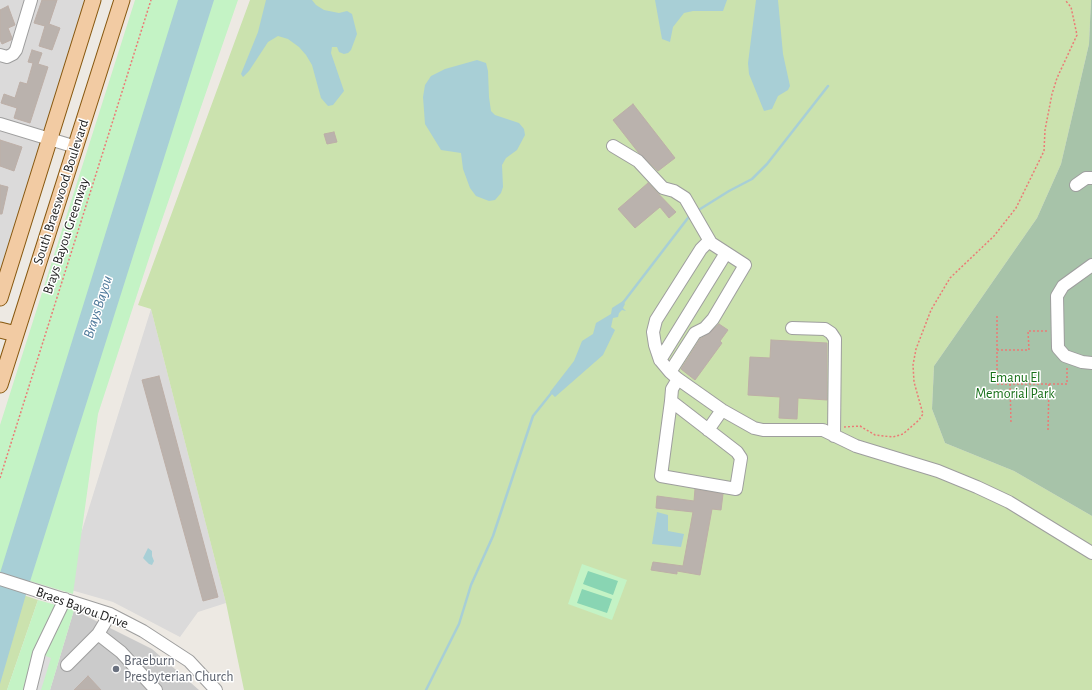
<!DOCTYPE html>
<style>
body{margin:0}
canvas{display:block;background:#ede9e3}
</style>
<canvas width="1092" height="690"></canvas>
<script>
const ctx = document.querySelector('canvas').getContext('2d');
ctx.lineJoin = 'round';
function fillPath(path, color) { ctx.fillStyle = color; ctx.fill(path, 'evenodd'); }
const poly = rows => new Path2D(rows.map(r => 'M' + r).join(''));
function trace(path, color, width, dash) { ctx.strokeStyle = color; ctx.lineWidth = width; ctx.lineCap = dash ? 'butt' : 'round'; ctx.setLineDash(dash || []); ctx.stroke(path); }
function write(font, color, halo, rows, align = 'center') {
  ctx.font = font + ' "Alegreya Sans",sans-serif'; ctx.lineWidth = 3; ctx.setLineDash([]); ctx.textBaseline = 'middle'; ctx.strokeStyle = halo; ctx.fillStyle = color; for (const [text, x, y, turn = 0] of rows) {
    ctx.save(); ctx.translate(x, y); ctx.rotate((+turn || 0) * Math.PI / 180); ctx.textAlign = isNaN(turn) ? turn : align; if (halo) ctx.strokeText(text, 0, 0); ctx.fillText(text, 0, 0); ctx.restore();
  }
}
fillPath(poly([
 [0,0,98,0,0,286],
 [151,309,226,603,198,612,180,637,113,602,64,588]
]), '#dbdada');
fillPath(poly([
 [74,610,152,649,199,690,50,690]
]), '#cbcbcb');
fillPath(poly([
 [250,0,1091,0,1089,44,1061,164,1037,218,934,366,932,409,945,443,1014,471,1092,516,1092,690,244,690,226,603,151,309,138,305],
 [0,587,38,600,7,690,0,690]
]), '#cbe2ae');
fillPath(poly([
 [1091,0,1092,0,1092,516,1014,471,945,443,932,409,934,366,1037,218,1061,164,1089,44]
]), '#a7c3a9');
fillPath(poly([
 [135,0,238,0,155,240,98,414,73,594,0,572,0,425],
 [582,564,627,580,612,620,568,604],
 [38,600,74,610,50,690,7,690]
]), '#c4f3c5');
fillPath(poly([
 [588,571,618,581,613,595,583,584],
 [582,589,612,599,607,613,577,603]
]), '#89d5b3');
fillPath(poly([
 [35,652,51,658,41,690,23,690]
]), '#ddd');
fillPath(poly([
 [178,0,214,0,27,591,0,684,0,573],
 [266,0,312,0,316,5,324,10,339,13,347,11,352,14,357,34,351,50,348,53,344,54,339,52,337,47,332,47,331,53,344,91,333,105,328,106,321,98,312,65,306,55,299,47,288,39,278,36,268,42,249,71,243,77,241,74,258,32],
 [655,0,727,0,723,11,693,11,684,13,673,27,670,42,662,39],
 [756,0,778,0,783,54,790,86,788,90,778,96,772,109,764,111,749,74,748,63],
 [477,60,486,63,488,71,489,97,491,111,495,115,519,123,524,129,525,135,517,150,506,158,502,165,503,187,501,193,495,200,489,201,476,196,470,188,463,169,461,153,441,150,425,124,423,97,425,85,431,76,445,69],
 [623,301,625,304,623,308,626,311,622,310,619,313,618,317,613,318,611,327,615,330,603,355,555,397,550,392,574,361,582,341,593,334,596,323,611,314,612,308],
 [657,512,668,515,668,531,684,534,681,547,652,544],
 [148,548,152,551,152,556,154,561,152,565,149,564,143,558]
]), '#a8cfd6');
trace(poly([
 [697,211,729,191,752,179,767,164,828,86],
 [622,304,691,214],
 [426,690,459,624,471,585,493,536,533,416,553,391]
]), '#a8cfd6', 2.5);
const building = poly([
 [42,0,57,0,49,24,60,28,52,50,39,46,45,26,34,23,42,0],
 [8,6,15,25,8,28,12,38,11,40,2,44,0,40,0,10,8,6],
 [32,50,42,53,38,64,48,67,30,123,14,118,17,108,1,103,4,94,15,98,20,82,27,84,33,63,28,62,32,50],
 [633,104,675,158,658,171,638,152,613,120,633,104],
 [334,132,337,142,327,144,324,134,334,132],
 [0,140,22,147,14,171,0,166,0,140],
 [648,183,676,212,669,218,660,207,635,228,618,209,648,183],
 [0,185,8,187,2,214,0,214,0,185],
 [719,324,728,330,720,341,722,343,695,380,681,369,700,339,710,333,719,324],
 [771,340,827,343,827,400,798,398,797,419,779,418,780,397,748,395,750,357,770,358,771,340],
 [159,376,218,597,203,601,142,380,159,376],
 [695,489,723,494,721,510,712,509,700,575,677,571,677,574,651,570,653,562,683,566,693,512,656,508,657,496,694,501,695,489],
 [88,676,101,690,74,690,88,676]
]);
fillPath(building, '#bab2ad');
trace(building, '#bdafa7', 1);
const minor = poly([
 [0,55,7,57,13,54,16,50,31,0],
 [0,124,76,147],
 [613,146,638,161,663,188,674,191,685,198,711,243],
 [1076,185,1086,178,1092,178],
 [1092,265,1063,286,1057,296,1058,348,1065,356,1082,362,1092,363],
 [792,328,825,329,831,333,835,339,834,436],
 [660,360,726,253],
 [670,372,695,333,705,328,713,319,745,265,711,243,707,243,701,249,656,320,653,332,655,345,660,360,670,372,678,379,722,410,754,428,763,430,823,430,856,446,938,471,977,487,1009,502,1092,553],
 [671,401,737,452,741,458,736,489,661,476,671,401],
 [671,401,672,389,678,379],
 [708,430,722,410],
 [0,579,110,614,143,631,189,661,216,690],
 [98,634,121,652,156,690],
 [67,665,98,634,110,614],
 [30,690,39,653,65,599]
]);
const major = poly([
 [0,298,93,0],
 [0,330,16,334],
 [0,385,122,0]
]);
trace(minor, '#9e9e9e', 14);
trace(major, '#87580f', 17);
trace(poly([
 [997,316,997,384,1067,384,1067,368],
 [997,350,1029,350,1028,331,1048,331],
 [1010,384,1011,423],
 [844,427,860,426,875,435,893,437,903,434,919,420,923,414,914,382,913,365,916,349,931,310,950,278,994,236,1016,208,1044,151,1045,130,1052,94,1057,78,1077,35,1071,7,1065,0],
 [1048,430,1049,384],
 [0,478,151,0]
]), '#eb7b76', 1.5, [2, 2]);
trace(minor, '#fff', 12);
trace(major, '#f2cba3', 15);
for (const [x, y, r, color] of [
 [116,669,4,"#6b7280"]
]) { const dot = new Path2D(); dot.arc(x, y, r, 0, 2 * Math.PI); ctx.fillStyle = color; ctx.fill(dot); trace(dot, '#fff', 1.5); }
write('14px', '#1d1d1d', '#fff', [
 ["South Braeswood Boulevard",61,192,-72],
 ["Brays Bayou Greenway",66,236,-72],
 ["Braes Bayou Drive",82,608,20]
]);
write('14px', '#166f18', '#fff', [
 ["Emanu El",1015,378],
 ["Memorial Park",1015,394]
]);
write('14px', '#5b616d', '#fff', [
 ["Braeburn",124,661],
 ["Presbyterian Church",124,677]
], 'left');
write('italic 15px', '#507a9b', '#fff', [
 ["Brays Bayou",98,307,-72]
]);
</script>
